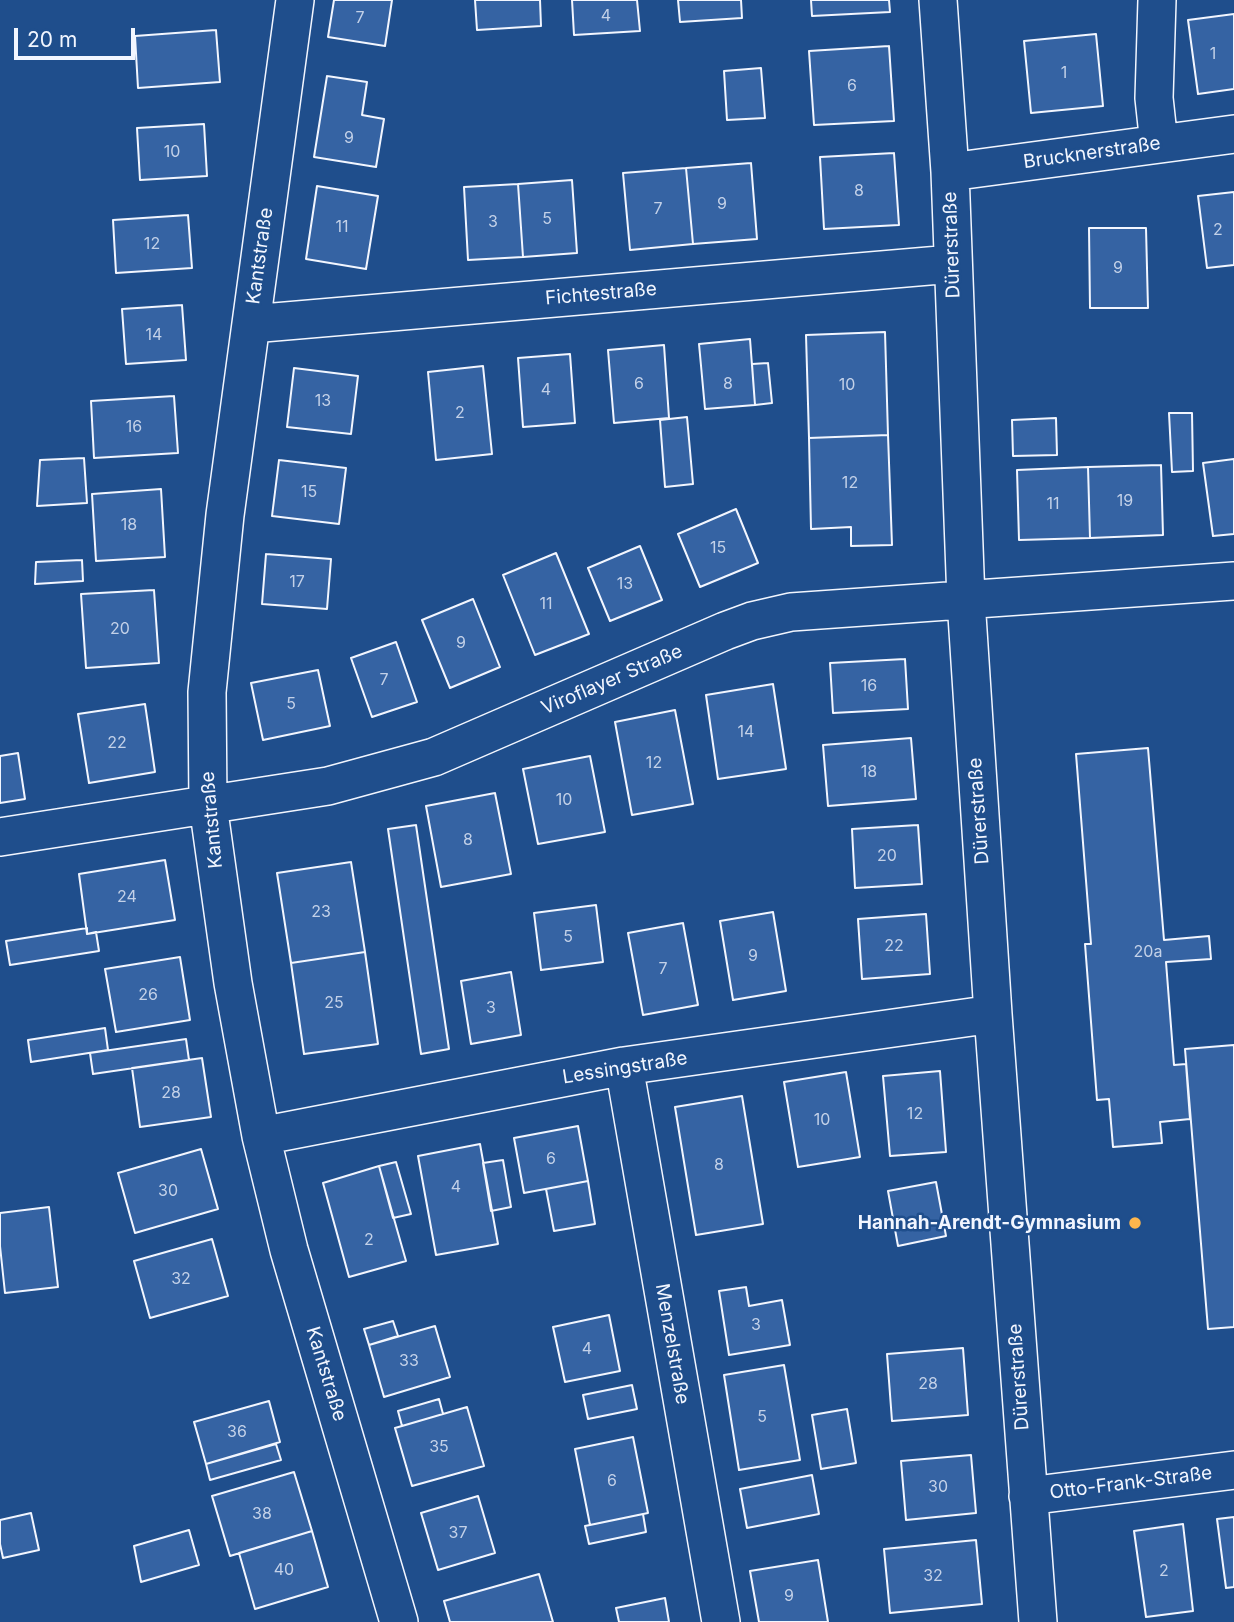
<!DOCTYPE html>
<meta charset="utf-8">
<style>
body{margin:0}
#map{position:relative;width:1234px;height:1622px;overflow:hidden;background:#1f4e8c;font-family:Inter,sans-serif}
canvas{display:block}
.scale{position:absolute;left:14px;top:28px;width:121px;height:32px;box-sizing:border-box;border:4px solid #f2f6ff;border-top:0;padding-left:9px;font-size:21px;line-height:24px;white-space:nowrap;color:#f2f6ff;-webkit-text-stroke:5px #1f4e8c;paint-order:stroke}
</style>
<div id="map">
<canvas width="1234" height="1622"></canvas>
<div class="scale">20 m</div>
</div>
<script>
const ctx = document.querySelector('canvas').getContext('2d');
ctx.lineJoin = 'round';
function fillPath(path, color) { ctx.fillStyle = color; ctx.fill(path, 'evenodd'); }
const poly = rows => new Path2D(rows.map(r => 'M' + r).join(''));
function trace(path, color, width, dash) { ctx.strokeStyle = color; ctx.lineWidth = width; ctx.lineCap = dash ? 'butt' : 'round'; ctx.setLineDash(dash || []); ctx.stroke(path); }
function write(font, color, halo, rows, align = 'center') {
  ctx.font = font + ' Inter,sans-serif'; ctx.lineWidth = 5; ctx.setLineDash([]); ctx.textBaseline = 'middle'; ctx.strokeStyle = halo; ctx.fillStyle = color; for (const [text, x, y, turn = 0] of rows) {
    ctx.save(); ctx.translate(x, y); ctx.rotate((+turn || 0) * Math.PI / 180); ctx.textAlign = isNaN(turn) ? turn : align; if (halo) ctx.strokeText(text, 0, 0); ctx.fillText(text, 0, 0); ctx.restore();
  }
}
const building = poly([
 [334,0,392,0,385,46,328,37,334,0],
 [475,0,540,0,541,26,477,30,475,0],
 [572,0,637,0,640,31,574,35,572,0],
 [678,0,741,0,742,18,680,22,678,0],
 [811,0,889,0,890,12,812,16,811,0],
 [1234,14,1234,89,1198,94,1188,20,1234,14],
 [216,30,220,82,138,88,135,36,216,30],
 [1096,34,1103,106,1031,113,1024,41,1096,34],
 [889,46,894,121,814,125,809,51,889,46],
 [761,68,765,118,727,120,724,71,761,68],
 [327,76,367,82,362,115,384,119,376,167,314,157,327,76],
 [204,124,207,176,140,180,137,128,204,124],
 [894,153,899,225,824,229,820,157,894,153],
 [751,163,757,239,693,244,686,168,751,163],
 [686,168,693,244,630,250,623,173,686,168],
 [572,180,577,253,523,257,518,184,572,180],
 [518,184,523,257,468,260,464,187,518,184],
 [317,186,378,196,366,269,306,259,317,186],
 [1234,192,1234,265,1207,268,1198,196,1234,192],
 [188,215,192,268,116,273,113,220,188,215],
 [1089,228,1146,228,1148,308,1090,308,1089,228],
 [182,305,186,360,126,364,122,309,182,305],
 [885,332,888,435,809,438,806,335,885,332],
 [750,339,755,405,705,409,699,344,750,339],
 [664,345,669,418,614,423,608,350,664,345],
 [570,354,575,423,523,427,518,358,570,354],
 [768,363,772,403,755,405,752,364,768,363],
 [483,366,492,454,436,460,428,372,483,366],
 [294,368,358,376,351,434,287,427,294,368],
 [174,396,178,453,94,458,91,401,174,396],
 [1169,413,1192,413,1193,471,1172,472,1169,413],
 [687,417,693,484,665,487,660,420,687,417],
 [1056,418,1057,455,1013,456,1012,420,1056,418],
 [888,435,892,545,851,546,851,527,811,529,809,438,888,435],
 [84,458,87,503,37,506,40,460,84,458],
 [1234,459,1234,534,1213,536,1203,463,1234,459],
 [279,460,346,468,339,524,272,516,279,460],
 [1161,465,1163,535,1090,538,1088,467,1161,465],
 [1088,467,1090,538,1019,540,1017,470,1088,467],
 [161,489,165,557,96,561,92,494,161,489],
 [736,509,758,563,700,587,678,534,736,509],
 [640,546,662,600,610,621,588,568,640,546],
 [556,553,589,634,535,655,503,575,556,553],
 [266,554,331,559,327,609,262,604,266,554],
 [82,560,83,581,35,584,36,562,82,560],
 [154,590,159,663,86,668,81,594,154,590],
 [473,599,500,667,450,688,422,620,473,599],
 [396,642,417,702,372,717,351,658,396,642],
 [905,659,908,709,833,713,830,663,905,659],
 [318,670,330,726,263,740,251,683,318,670],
 [773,684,786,769,718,779,706,695,773,684],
 [145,704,155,772,89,783,78,714,145,704],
 [675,710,693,804,632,815,615,722,675,710],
 [911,738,916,799,828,806,823,745,911,738],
 [1148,748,1164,940,1209,936,1211,959,1166,962,1174,1065,1186,1064,1190,1119,1160,1122,1162,1143,1113,1147,1109,1099,1097,1100,1085,944,1091,944,1076,754,1148,748],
 [18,753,25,799,0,803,0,756,18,753],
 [590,756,605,832,538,844,523,769,590,756],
 [495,793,511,874,441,887,426,806,495,793],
 [416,825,449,1049,421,1054,388,829,416,825],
 [918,825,922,884,855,888,852,829,918,825],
 [165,860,175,920,87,934,79,874,165,860],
 [351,862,365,952,291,963,277,873,351,862],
 [596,905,603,962,541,970,534,913,596,905],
 [773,912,786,991,733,1000,720,921,773,912],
 [926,914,930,974,862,979,858,919,926,914],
 [683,923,698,1005,643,1015,628,933,683,923],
 [87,928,87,934,96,932,99,951,10,965,6,941,87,928],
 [365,952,378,1044,304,1054,291,963,365,952],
 [180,957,190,1020,116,1032,105,969,180,957],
 [511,972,521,1035,471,1044,461,981,511,972],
 [105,1028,108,1050,31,1062,28,1040,105,1028],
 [186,1039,189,1060,93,1074,90,1053,186,1039],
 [1234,1045,1234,1327,1208,1329,1185,1049,1234,1045],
 [202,1058,211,1117,140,1127,132,1068,202,1058],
 [940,1071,946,1152,890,1156,883,1076,940,1071],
 [846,1072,860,1157,798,1167,784,1082,846,1072],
 [742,1096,763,1224,696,1235,675,1107,742,1096],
 [578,1126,588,1181,524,1193,514,1138,578,1126],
 [480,1144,498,1244,436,1255,418,1156,480,1144],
 [201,1149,218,1209,135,1233,118,1173,201,1149],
 [503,1160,511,1207,491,1211,483,1163,503,1160],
 [396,1162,411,1214,393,1218,379,1166,396,1162],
 [379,1166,406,1261,349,1277,323,1183,379,1166],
 [588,1181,595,1224,554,1231,546,1189,588,1181],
 [936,1182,946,1236,898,1246,888,1191,936,1182],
 [49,1207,58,1287,5,1293,0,1246,0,1213,49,1207],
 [212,1239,228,1296,150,1318,134,1261,212,1239],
 [746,1287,749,1306,782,1300,790,1345,729,1355,719,1291,746,1287],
 [609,1315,620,1371,565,1382,553,1327,609,1315],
 [393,1321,398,1336,369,1345,364,1329,393,1321],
 [435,1326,450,1377,384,1397,369,1345,435,1326],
 [963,1348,968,1415,892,1421,887,1354,963,1348],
 [784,1365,800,1460,739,1470,724,1375,784,1365],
 [632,1385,637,1409,588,1419,583,1395,632,1385],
 [439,1399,443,1414,402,1426,398,1411,439,1399],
 [269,1401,280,1442,206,1464,194,1422,269,1401],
 [467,1407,484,1466,412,1486,395,1428,467,1407],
 [847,1409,856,1463,821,1469,812,1415,847,1409],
 [633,1437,648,1513,590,1525,575,1449,633,1437],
 [276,1444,281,1460,210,1480,206,1464,276,1444],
 [971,1455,976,1513,906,1520,901,1461,971,1455],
 [294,1472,312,1531,230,1556,212,1496,294,1472],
 [812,1475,819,1514,747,1528,740,1489,812,1475],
 [478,1496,495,1553,438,1570,421,1513,478,1496],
 [31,1513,39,1550,3,1558,0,1544,0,1520,31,1513],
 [643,1514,646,1532,589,1544,585,1526,643,1514],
 [1234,1517,1234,1587,1226,1588,1217,1519,1234,1517],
 [1183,1524,1193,1611,1146,1617,1134,1531,1183,1524],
 [189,1530,199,1565,141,1582,134,1546,189,1530],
 [312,1531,328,1587,255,1609,239,1553,312,1531],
 [976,1540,982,1604,890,1613,884,1549,976,1540],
 [818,1560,828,1622,759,1622,750,1571,818,1560],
 [539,1574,553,1622,450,1622,444,1601,539,1574],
 [665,1598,669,1622,619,1622,616,1608,665,1598]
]);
fillPath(building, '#3563a3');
trace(building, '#f2f6ff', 2);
const minor = poly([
 [295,0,225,515,207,692,208,805,233,983,261,1136,289,1250,399,1622],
 [938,0,950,172,966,600,993,1014,1038,1622],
 [1157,0,1154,98,1159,144],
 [950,172,1234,134],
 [251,324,952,264],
 [0,837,328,786,434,757,725,631,752,621,791,612,1234,581],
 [624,1066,721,1622],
 [261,1136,624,1066,993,1014],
 [1028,1496,1234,1470]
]);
trace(minor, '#f2f6ff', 40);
trace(minor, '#1f4e8c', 37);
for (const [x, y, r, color] of [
 [1135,1223,7,"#ffb74d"]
]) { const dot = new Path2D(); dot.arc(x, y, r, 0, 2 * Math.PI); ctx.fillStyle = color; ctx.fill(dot); trace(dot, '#1f4e8c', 2.5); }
write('16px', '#c3d1e8', null, [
 ["4",606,16],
 ["7",360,18],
 ["1",1213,54],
 ["1",1064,73],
 ["6",852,86],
 ["9",349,138],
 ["10",172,152],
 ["8",859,191],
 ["9",722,204],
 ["7",658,209],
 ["5",547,219],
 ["3",493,222],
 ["11",342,227],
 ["2",1218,230],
 ["12",152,244],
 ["9",1118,268],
 ["14",154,335],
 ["6",639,384],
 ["8",728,384],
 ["10",847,385],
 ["4",546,390],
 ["13",323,401],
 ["2",460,413],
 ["16",134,427],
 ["12",850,483],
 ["15",309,492],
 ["19",1125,501],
 ["11",1053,504],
 ["18",129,525],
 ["15",718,548],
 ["17",297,582],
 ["13",625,584],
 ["11",546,604],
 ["20",120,629],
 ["9",461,643],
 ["7",384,680],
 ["16",869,686],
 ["5",291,704],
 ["14",746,732],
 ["22",117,743],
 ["12",654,763],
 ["18",869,772],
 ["10",564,800],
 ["8",468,840],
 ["20",887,856],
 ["24",127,897],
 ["23",321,912],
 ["5",568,937],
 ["22",894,946],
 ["20a",1148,952],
 ["9",753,956],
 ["7",663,969],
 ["26",148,995],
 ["25",334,1003],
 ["3",491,1008],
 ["28",171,1093],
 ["12",915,1114],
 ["10",822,1120],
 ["6",551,1159],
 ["8",719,1165],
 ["4",456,1187],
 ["30",168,1191],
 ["2",369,1240],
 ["32",181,1279],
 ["3",756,1325],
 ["4",587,1349],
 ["33",409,1361],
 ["28",928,1384],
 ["5",762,1417],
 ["36",237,1432],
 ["35",439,1447],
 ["6",612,1481],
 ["30",938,1487],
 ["38",262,1514],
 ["37",458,1533],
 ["40",284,1570],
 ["2",1164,1571],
 ["32",933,1576],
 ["9",789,1596]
]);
write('19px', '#f2f6ff', '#1f4e8c', [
 ["Brucknerstraße",1092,153,-8],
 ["Dürerstraße",952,245,-92],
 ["Kantstraße",260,256,-82],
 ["Fichtestraße",601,294,-5],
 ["Viroflayer Straße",612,680,-23],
 ["Dürerstraße",979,811,-94],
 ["Kantstraße",212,820,-95],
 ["Lessingstraße",625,1068,-9],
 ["Menzelstraße",672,1344,80],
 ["Kantstraße",326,1374,73],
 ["Dürerstraße",1019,1377,-94],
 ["Otto-Frank-Straße",1131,1483,-7]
]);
write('bold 19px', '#f2f6ff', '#1f4e8c', [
 ["Hannah-Arendt-Gymnasium",1121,1223]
], 'right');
</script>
